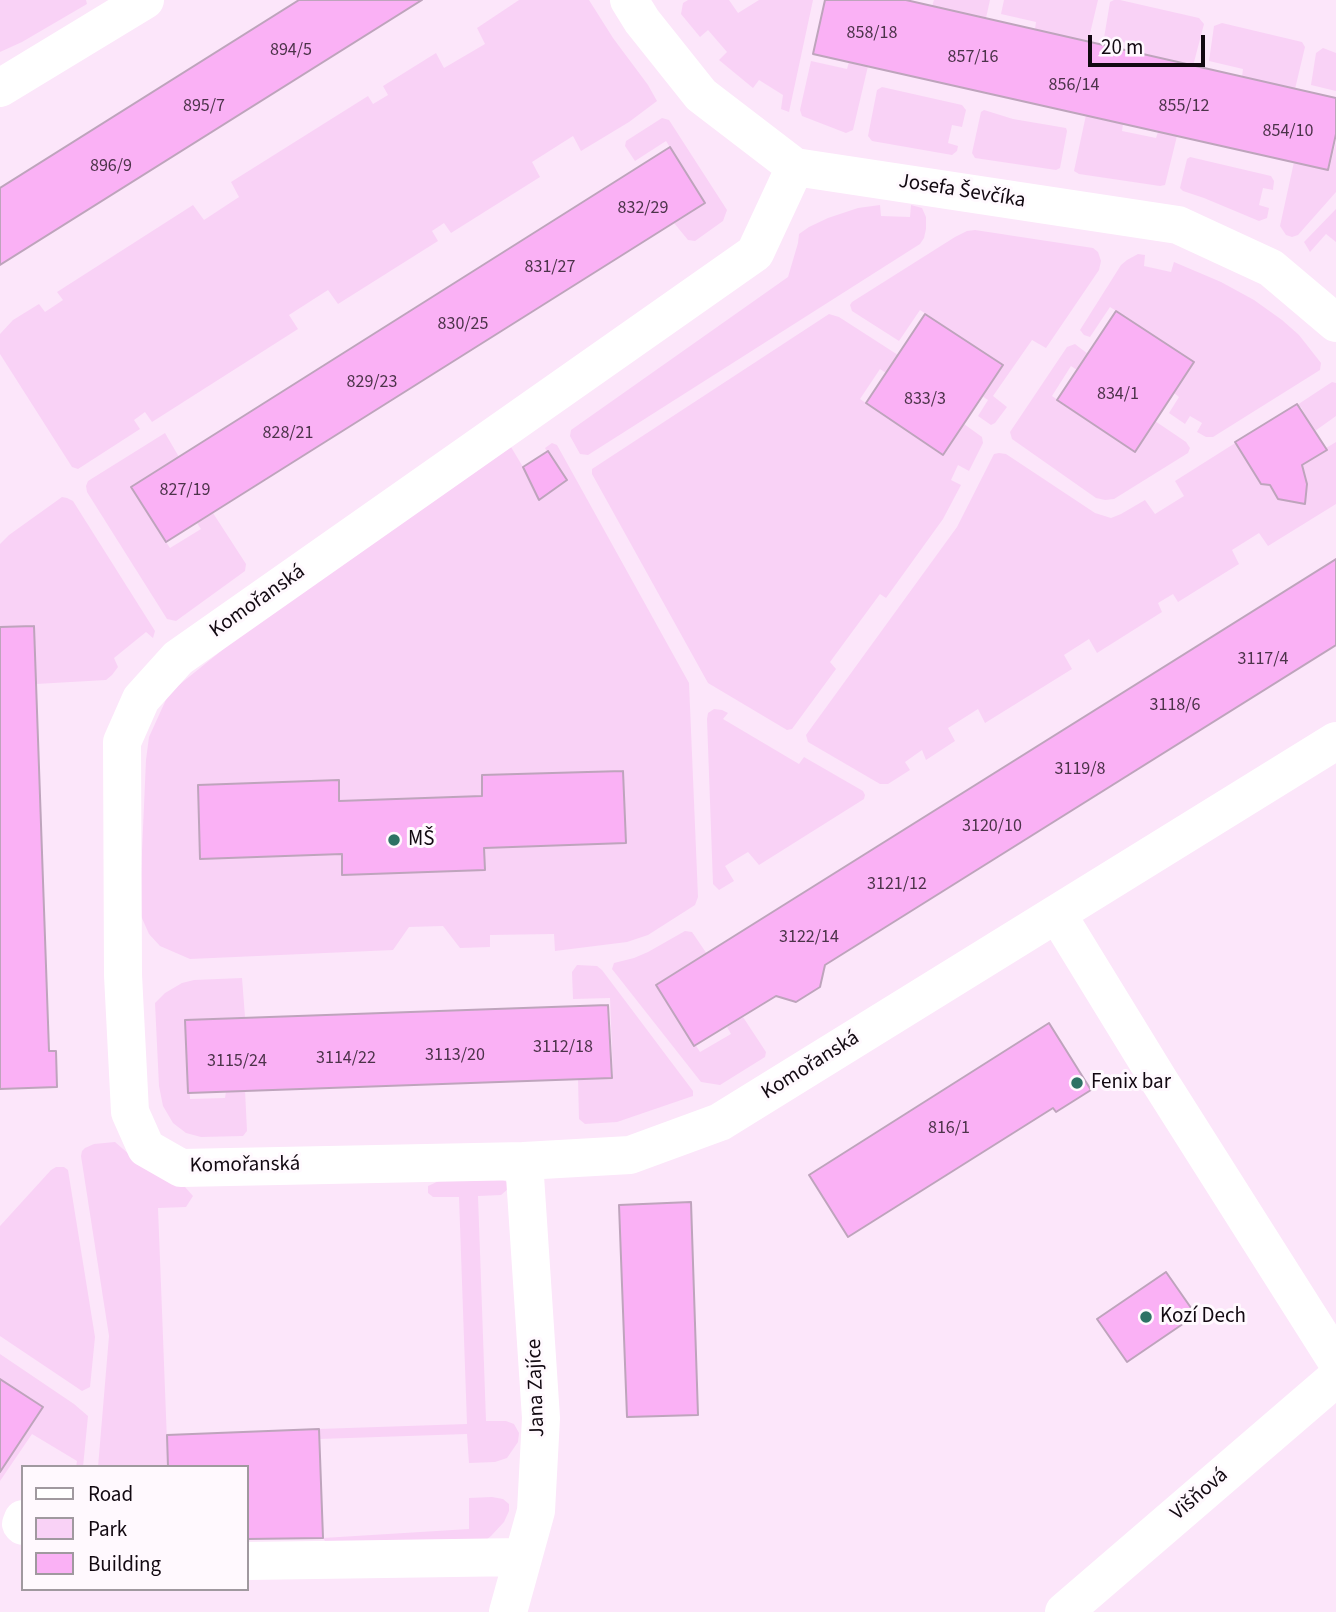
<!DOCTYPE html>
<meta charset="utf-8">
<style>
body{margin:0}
#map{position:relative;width:1336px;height:1612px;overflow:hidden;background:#fce6fa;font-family:"Source Sans 3",sans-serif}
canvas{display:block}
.legend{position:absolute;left:21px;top:1465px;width:228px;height:126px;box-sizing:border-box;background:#fff9fe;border:2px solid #a0999f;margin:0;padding:9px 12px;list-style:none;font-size:21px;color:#120911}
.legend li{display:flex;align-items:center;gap:14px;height:35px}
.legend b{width:35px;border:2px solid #a0999f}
.scale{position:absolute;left:1088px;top:35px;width:117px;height:32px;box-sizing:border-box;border:4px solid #120911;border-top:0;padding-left:9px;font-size:21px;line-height:24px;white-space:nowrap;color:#120911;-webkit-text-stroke:5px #fff9fe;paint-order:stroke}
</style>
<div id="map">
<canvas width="1336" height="1612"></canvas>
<ul class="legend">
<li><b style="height:9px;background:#fff"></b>Road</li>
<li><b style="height:19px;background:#f9d2f6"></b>Park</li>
<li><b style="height:19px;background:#fab1f5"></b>Building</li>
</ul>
<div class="scale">20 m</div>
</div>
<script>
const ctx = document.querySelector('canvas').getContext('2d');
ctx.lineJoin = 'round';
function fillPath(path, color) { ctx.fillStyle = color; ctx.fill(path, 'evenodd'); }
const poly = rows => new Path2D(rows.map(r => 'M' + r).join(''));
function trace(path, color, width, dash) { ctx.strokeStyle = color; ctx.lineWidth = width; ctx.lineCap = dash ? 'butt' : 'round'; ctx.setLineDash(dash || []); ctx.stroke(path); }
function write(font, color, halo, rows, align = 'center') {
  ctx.font = font + ' "Source Sans 3",sans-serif'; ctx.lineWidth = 6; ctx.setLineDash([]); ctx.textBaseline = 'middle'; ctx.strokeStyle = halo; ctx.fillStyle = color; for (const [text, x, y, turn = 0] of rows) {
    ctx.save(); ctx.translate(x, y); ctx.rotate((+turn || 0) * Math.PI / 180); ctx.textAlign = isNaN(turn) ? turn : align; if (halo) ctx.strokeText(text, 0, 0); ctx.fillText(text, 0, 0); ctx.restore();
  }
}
fillPath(poly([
 [0,0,86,0,87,4,22,42,0,52],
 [519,0,589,0,613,38,648,85,657,101,629,122,581,151,573,136,532,162,540,177,451,233,444,223,432,231,438,241,338,304,328,290,289,315,298,329,152,422,145,412,134,420,140,429,78,469,72,467,0,354,0,334,13,320,39,304,45,312,63,300,57,292,193,205,204,220,239,197,231,182,368,96,373,104,388,95,383,86,436,53,444,68,485,44,477,28],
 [688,0,729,0,738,13,759,0,813,0,789,112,781,109,783,95,759,80,753,88,719,60,727,52,708,30,700,37,681,14,683,3],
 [934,0,990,0,986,18,932,6],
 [1004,0,1098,0,1088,42,1035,29,1036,22,1001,14],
 [1114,0,1120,0,1199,18,1204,24,1193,66,1137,53,1138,45,1104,38,1110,2],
 [1222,23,1302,42,1305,47,1295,89,1242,77,1243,69,1209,61,1214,26],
 [1323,48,1336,53,1336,91,1311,85,1316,53],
 [811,61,847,69,849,62,868,66,853,130,846,133,802,116,800,110],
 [882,87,962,105,966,110,962,127,952,125,948,143,958,146,957,151,952,155,872,141,868,136,877,90],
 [984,110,1013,119,1066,128,1067,131,1060,168,1056,170,975,158,972,153,981,112],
 [1086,115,1123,124,1122,131,1156,138,1158,132,1177,136,1165,185,1160,186,1079,174,1074,171],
 [662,118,669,120,727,210,723,221,695,241,688,240,674,223,705,203,666,141,635,161,625,146,626,141],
 [1336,141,1336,192,1298,235,1292,237,1286,235,1280,226,1294,162,1329,170],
 [1190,157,1271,176,1274,181,1273,190,1263,188,1259,205,1269,208,1267,218,1259,221,1204,198,1183,191,1180,188,1187,159],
 [880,205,881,216,910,217,911,205,922,208,926,217,926,229,924,238,920,244,588,455,580,454,570,436,571,430,788,277,798,243,799,234,809,227,828,218,858,208],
 [1336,209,1336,242,1326,234,1310,252,1304,242],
 [975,230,1093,248,1098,252,1101,261,1099,270,1046,348,1032,340,993,396,1007,407,995,423,991,425,978,416,988,400,982,396,1002,365,920,310,899,341,852,311,850,305,852,302,955,237,967,231],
 [1138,254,1145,255,1144,266,1171,272,1174,262,1221,282,1254,300,1282,320,1299,335,1321,363,1320,370,1213,437,1206,437,1197,432,1202,423,1190,416,1185,424,1169,413,1179,397,1174,393,1194,362,1110,307,1090,337,1084,335,1080,330,1121,265,1127,260],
 [829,314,839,317,898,355,886,373,880,369,860,399,943,455,964,424,982,437,983,443,969,471,958,465,951,480,961,485,943,519,886,598,880,594,830,662,836,669,792,729,787,730,708,683,592,474,592,469],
 [1075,344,1088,354,1077,370,1071,366,1052,396,1134,452,1155,421,1186,442,1190,448,1188,453,1114,499,1105,500,1096,498,1012,439,1010,432,1067,347],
 [1332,382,1336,383,1336,416,1315,431,1304,419,1305,415,1301,407,1294,407],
 [165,433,179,457,131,487,170,548,201,529,197,523,213,513,246,564,245,571,176,621,167,619,87,492,86,486,88,481],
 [1240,440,1278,499,1295,502,1306,494,1307,484,1299,467,1326,451,1326,448,1336,442,1336,504,1268,546,1259,533,1232,550,1239,564,1178,602,1173,594,1158,603,1162,612,1097,653,1089,639,1064,655,1072,669,985,723,978,709,948,728,955,741,926,760,922,750,905,762,910,770,888,784,880,784,808,742,806,735,957,527,994,454,999,453,1006,454,1095,513,1111,518,1121,514,1145,500,1155,514,1184,496,1175,481],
 [552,443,557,445,689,683,698,897,695,905,648,935,627,942,555,951,554,934,490,935,490,947,460,948,443,926,409,927,393,950,190,959,160,946,149,934,141,916,140,897,146,760,149,737,169,693,231,643,511,447,523,467,540,500,567,480,549,451,547,452,545,448],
 [62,497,67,498,73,501,155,631,153,638,146,632,114,658,118,667,112,675,106,680,36,684,0,627,0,544,9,535],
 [714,709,722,710,728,713,723,719,799,764,804,757,863,791,865,795,864,799,759,865,748,852,725,866,734,881,719,890,713,884,707,719,708,713],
 [685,931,692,932,707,954,658,985,700,1052,731,1034,727,1027,743,1017,766,1052,765,1057,720,1085,701,1082,612,969,614,963,634,958,648,952],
 [577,965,597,966,602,970,693,1091,693,1096,617,1122,585,1124,579,1119,578,1079,613,1077,610,998,573,999,572,972],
 [242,978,245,1017,186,1020,190,1099,225,1098,226,1091,245,1090,247,1131,243,1136,201,1137,186,1133,173,1123,163,1106,159,1086,155,1003,165,993,182,983,194,980],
 [115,1142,146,1169,185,1187,193,1196,186,1207,158,1208,168,1467,98,1467,109,1336,81,1156,82,1151,85,1148,94,1144],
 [56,1167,64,1167,68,1170,95,1337,90,1387,82,1391,0,1336,0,1226,51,1170],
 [499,1178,507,1182,508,1189,501,1195,478,1196,486,1421,506,1421,514,1424,519,1433,518,1442,507,1458,495,1462,469,1463,467,1434,319,1439,318,1429,467,1424,459,1197,433,1197,428,1193,428,1186,441,1180],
 [0,1354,74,1404,88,1416,83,1467,76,1467,77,1461,32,1434,0,1481,0,1472,43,1407,0,1379],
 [492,1497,503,1499,509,1504,509,1511,504,1522,491,1536,473,1551,331,1550,323,1538,469,1529,469,1498]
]), '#f9d2f6');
const building = poly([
 [299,0,422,0,0,265,0,188,299,0],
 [825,0,906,0,1336,98,1336,134,1328,170,813,54,825,0],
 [670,147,705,203,166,542,131,487,670,147],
 [1116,311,1194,362,1135,452,1057,400,1116,311],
 [925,314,1003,365,943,455,866,403,925,314],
 [1297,404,1327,450,1302,465,1307,484,1305,504,1278,499,1270,485,1261,484,1235,442,1297,404],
 [548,451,567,480,539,500,523,467,548,451],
 [1336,559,1336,645,825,965,820,987,796,1002,776,996,694,1046,656,985,1336,559],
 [34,626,49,1051,56,1051,57,1087,0,1089,0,627,34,626],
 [623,771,626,843,484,848,485,870,342,875,342,854,200,859,198,785,339,780,339,801,482,796,482,775,623,771],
 [608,1005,612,1078,188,1093,185,1020,608,1005],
 [1049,1023,1091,1090,1056,1112,1053,1108,848,1237,809,1175,1049,1023],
 [691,1202,698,1415,627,1417,619,1205,691,1202],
 [1166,1272,1196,1315,1127,1362,1097,1319,1166,1272],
 [0,1379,43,1407,0,1472,0,1379],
 [319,1429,323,1538,247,1539,247,1467,168,1467,167,1435,319,1429]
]);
fillPath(building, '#fab1f5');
trace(building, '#bea4bc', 2);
trace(poly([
 [629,0,642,21,701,95,795,167,1178,225,1271,268,1336,323],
 [0,88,145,0],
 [795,167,755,253,178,658,141,699,122,742,123,975,130,1112,146,1148,181,1168,524,1161,630,1155,720,1122,1336,741],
 [1057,914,1160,1082,1336,1360],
 [23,1519,21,1524,23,1526],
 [247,1561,523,1557],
 [508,1612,536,1511,541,1418,524,1161]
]), '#fff', 38);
trace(poly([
 [1064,1612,1336,1378]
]), '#fff', 38);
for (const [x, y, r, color] of [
 [394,840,7,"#2e7265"],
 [1077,1083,7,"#2e7265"],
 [1146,1317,7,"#2e7265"]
]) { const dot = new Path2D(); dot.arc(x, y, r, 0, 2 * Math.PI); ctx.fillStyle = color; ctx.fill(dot); trace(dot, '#fff9fe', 2.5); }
write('18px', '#4c334a', null, [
 ["858/18",872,34],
 ["894/5",291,51],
 ["857/16",973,58],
 ["856/14",1074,86],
 ["895/7",204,107],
 ["855/12",1184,107],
 ["854/10",1288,132],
 ["896/9",111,167],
 ["832/29",643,209],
 ["831/27",550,268],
 ["830/25",463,325],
 ["829/23",372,383],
 ["834/1",1118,395],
 ["833/3",925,400],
 ["828/21",288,434],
 ["827/19",185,491],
 ["3117/4",1263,660],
 ["3118/6",1175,706],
 ["3119/8",1080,770],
 ["3120/10",992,827],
 ["3121/12",897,885],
 ["3122/14",809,938],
 ["3112/18",563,1048],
 ["3113/20",455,1056],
 ["3114/22",346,1059],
 ["3115/24",237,1062],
 ["816/1",949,1129]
]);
write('21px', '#120911', '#fff9fe', [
 ["Josefa Ševčíka",962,192,9],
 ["Komořanská",258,602,-35],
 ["Komořanská",811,1066,-32],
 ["Komořanská",245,1166,-1],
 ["Jana Zajíce",537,1388,-92],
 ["Višňová",1200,1495,-41]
]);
write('21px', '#120911', '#fff9fe', [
 ["MŠ",408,840],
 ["Fenix bar",1091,1083],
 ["Kozí Dech",1160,1317]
], 'left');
</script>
